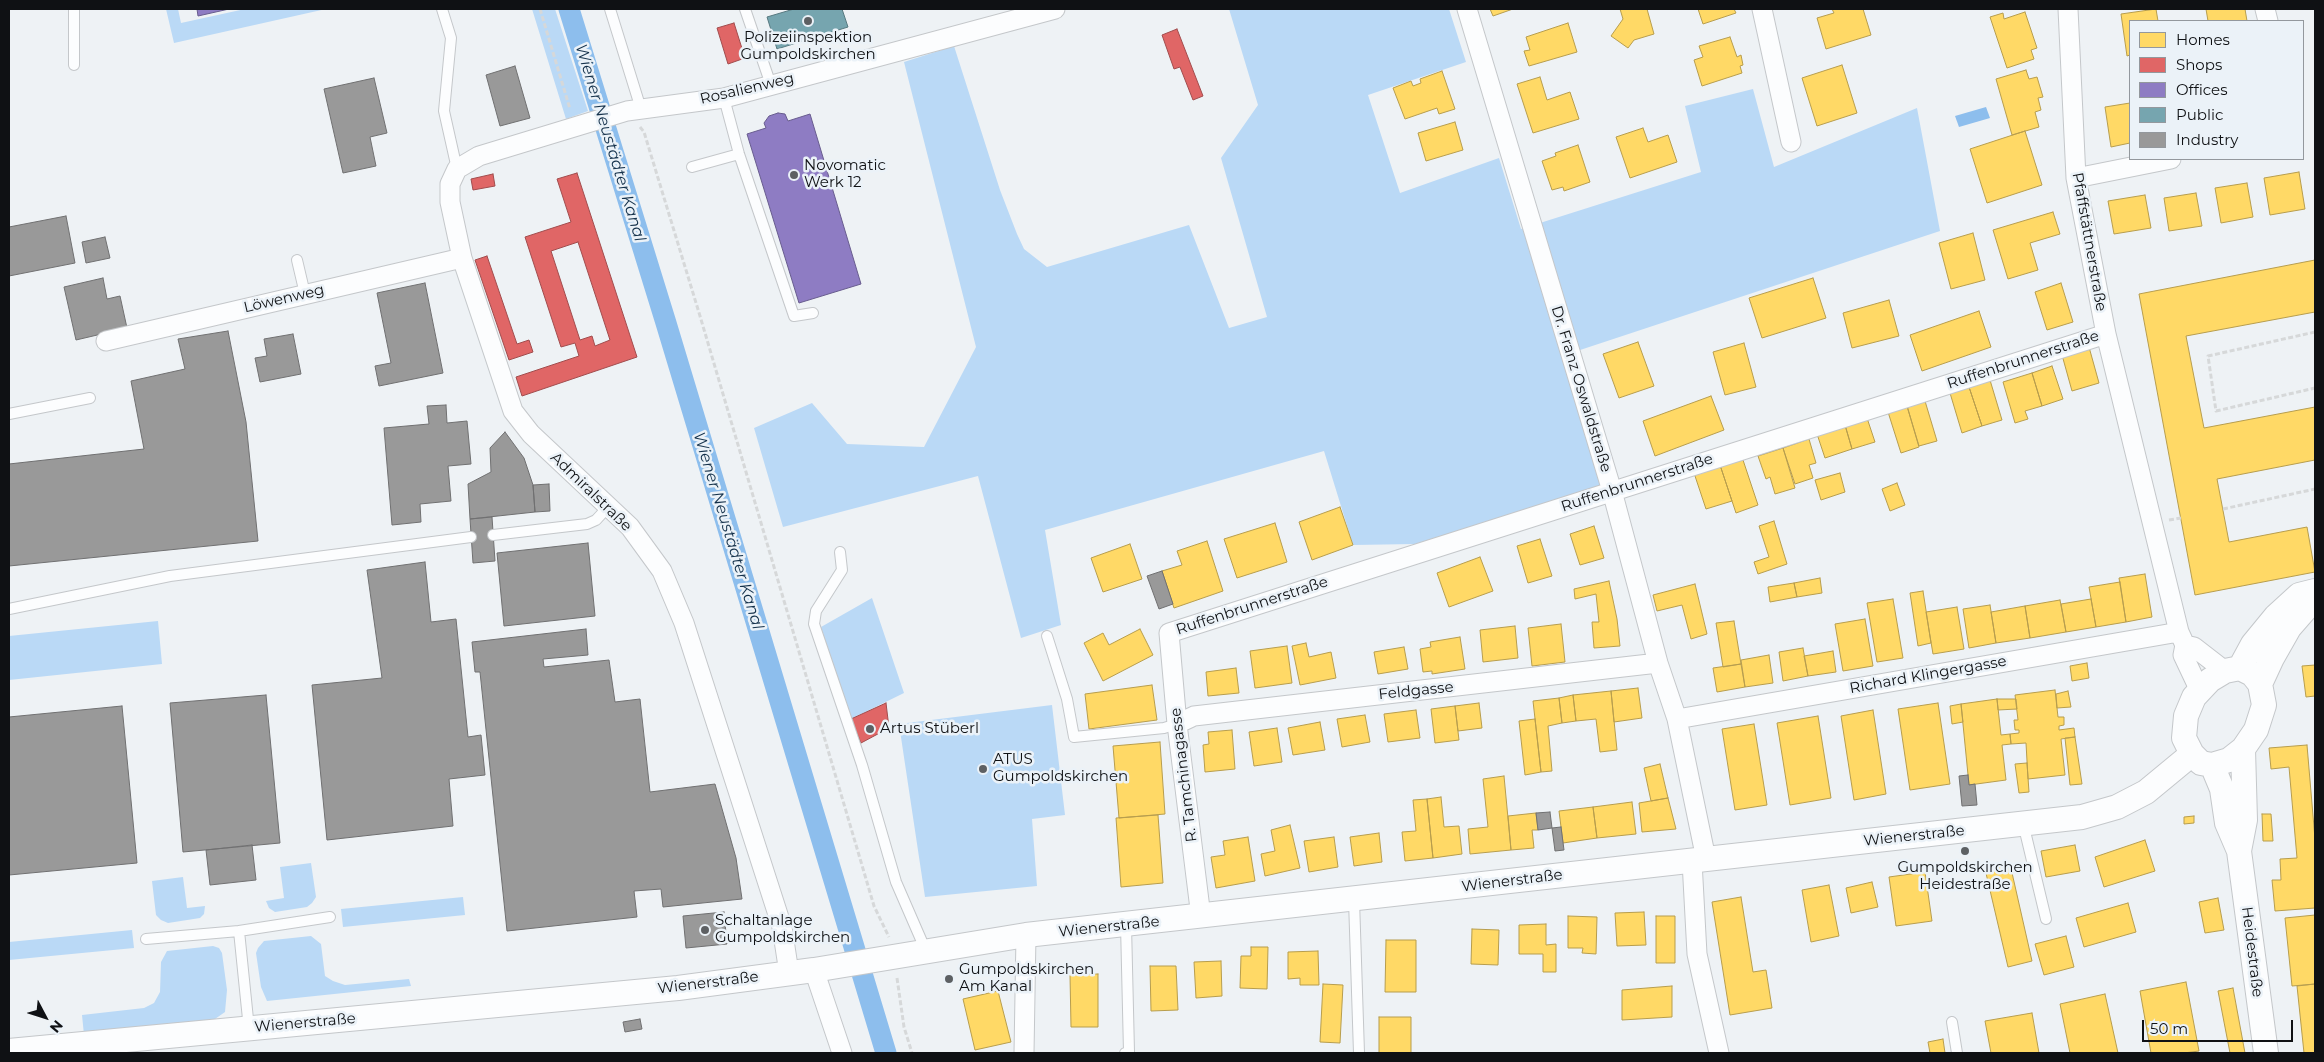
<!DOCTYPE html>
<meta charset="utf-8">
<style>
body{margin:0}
#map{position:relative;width:2324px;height:1062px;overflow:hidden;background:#eef2f5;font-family:Montserrat,sans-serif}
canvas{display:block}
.frame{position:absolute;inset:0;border:10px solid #0f1114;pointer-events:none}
.legend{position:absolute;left:2129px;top:20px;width:175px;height:140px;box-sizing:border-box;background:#ebf2f8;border:1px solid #93989d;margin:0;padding:6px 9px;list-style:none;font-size:15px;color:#0f1114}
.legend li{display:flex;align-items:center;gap:10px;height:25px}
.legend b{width:25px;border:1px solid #93989d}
.north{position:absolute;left:20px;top:992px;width:50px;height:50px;-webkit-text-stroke:4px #ebf2f8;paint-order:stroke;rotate:130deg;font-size:14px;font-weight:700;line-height:20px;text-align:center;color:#0f1114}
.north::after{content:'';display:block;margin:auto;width:18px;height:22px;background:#0f1114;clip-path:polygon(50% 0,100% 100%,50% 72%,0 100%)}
.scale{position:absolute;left:2142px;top:1020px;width:151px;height:22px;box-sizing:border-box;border:2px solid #0f1114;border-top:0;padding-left:6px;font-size:15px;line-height:18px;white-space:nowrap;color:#0f1114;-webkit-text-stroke:4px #ebf2f8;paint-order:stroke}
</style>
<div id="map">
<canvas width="2324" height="1062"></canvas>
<div class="frame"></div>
<ul class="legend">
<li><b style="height:14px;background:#ffd966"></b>Homes</li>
<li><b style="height:14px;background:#e06666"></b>Shops</li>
<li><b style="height:14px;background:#8e7cc3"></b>Offices</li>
<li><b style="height:14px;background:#76a5af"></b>Public</li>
<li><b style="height:14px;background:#999"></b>Industry</li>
</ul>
<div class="north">N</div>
<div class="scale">50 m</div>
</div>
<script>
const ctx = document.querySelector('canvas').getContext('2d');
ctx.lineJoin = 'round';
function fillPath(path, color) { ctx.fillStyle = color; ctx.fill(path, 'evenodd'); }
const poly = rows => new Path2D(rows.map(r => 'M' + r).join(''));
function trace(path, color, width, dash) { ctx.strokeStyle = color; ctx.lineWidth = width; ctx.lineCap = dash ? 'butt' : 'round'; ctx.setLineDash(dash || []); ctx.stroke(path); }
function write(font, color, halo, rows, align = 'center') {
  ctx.font = font + ' Montserrat,sans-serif'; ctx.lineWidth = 5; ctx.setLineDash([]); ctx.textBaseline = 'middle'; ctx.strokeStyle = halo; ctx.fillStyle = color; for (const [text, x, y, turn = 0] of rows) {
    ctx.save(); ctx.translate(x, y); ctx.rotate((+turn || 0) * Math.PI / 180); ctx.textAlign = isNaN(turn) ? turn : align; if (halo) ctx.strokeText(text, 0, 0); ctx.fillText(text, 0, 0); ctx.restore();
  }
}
fillPath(poly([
 [166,9,178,9,181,23,245,9,326,9,174,43],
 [532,9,555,9,588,111,566,119],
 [1229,9,1449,9,1466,62,1368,95,1400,193,1499,158,1521,229,1701,172,1685,106,1753,89,1774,167,1917,108,1940,231,1568,354,1604,485,1415,544,1353,545,1324,451,1045,530,1061,625,1021,638,978,476,783,527,754,428,812,403,847,444,924,447,976,347,904,62,954,46,1000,190,1017,234,1024,249,1047,267,1189,225,1229,328,1267,317,1221,158,1258,105],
 [872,598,904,693,851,719,821,627],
 [158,621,162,664,9,680,9,636],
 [1052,705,1065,815,1032,819,1037,886,925,897,899,724],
 [311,863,316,897,312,903,307,907,275,912,269,908,266,901,284,898,280,867],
 [183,877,187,908,205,906,204,914,200,918,168,923,161,920,156,915,152,881],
 [463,897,465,915,343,927,341,909],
 [132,930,134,948,9,960,9,942],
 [311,936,321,944,325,976,333,981,345,985,409,979,411,986,267,1001,261,987,256,953,258,948,264,941],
 [213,946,219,948,222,953,227,990,225,1012,215,1019,84,1035,82,1015,144,1008,154,1003,160,992,161,962,167,951]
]), '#bad9f6');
fillPath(poly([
 [1986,107,1990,118,1959,127,1955,116]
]), '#8dbeed');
const homes = poly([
 [1490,9,1513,9,1493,16,1490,9],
 [1620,9,1647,9,1654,34,1634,40,1628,48,1611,36,1623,19,1620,9],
 [1698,9,1734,9,1736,13,1703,24,1698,9],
 [1832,9,1863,9,1871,35,1826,49,1817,18,1834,13,1832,9],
 [2156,9,2158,21,2130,21,2130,55,2127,56,2121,14,2156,9],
 [2206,9,2245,9,2247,21,2208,21,2206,9],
 [2025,12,2037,48,2031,50,2034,59,2007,68,1990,17,2003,13,2004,19,2025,12],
 [1568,23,1577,52,1529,66,1524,51,1530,50,1526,37,1568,23],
 [1730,37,1737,57,1741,55,1743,65,1740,66,1742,73,1702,86,1694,60,1703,57,1699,46,1730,37],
 [1842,65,1857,113,1817,126,1802,78,1842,65],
 [2026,70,2029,79,2037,77,2043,97,2038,98,2041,110,2035,112,2039,127,2012,135,1996,79,2026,70],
 [1442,71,1455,109,1439,114,1437,108,1405,119,1393,88,1411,81,1413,86,1421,83,1420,79,1442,71],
 [1540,77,1547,100,1570,92,1579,119,1533,133,1517,84,1540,77],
 [2130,103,2130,143,2111,147,2105,107,2130,103],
 [1455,122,1463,150,1426,161,1418,133,1455,122],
 [1643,128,1648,142,1668,135,1677,162,1630,178,1616,137,1643,128],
 [2025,131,2042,185,1987,203,1970,149,2025,131],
 [1578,145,1590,182,1564,191,1563,187,1552,190,1542,161,1556,156,1555,153,1578,145],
 [2299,172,2305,209,2270,215,2264,178,2299,172],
 [2247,183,2253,217,2221,223,2215,188,2247,183],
 [2196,193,2202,226,2169,231,2164,198,2196,193],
 [2145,195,2151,228,2114,234,2108,201,2145,195],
 [2053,212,2060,234,2030,243,2038,270,2008,279,1993,230,2053,212],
 [1973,233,1985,280,1951,289,1939,243,1973,233],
 [2315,260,2315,312,2186,336,2204,428,2315,407,2315,460,2217,479,2229,542,2307,527,2315,572,2195,595,2139,294,2315,260],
 [1813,278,1826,318,1762,338,1749,298,1813,278],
 [2061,283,2073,322,2047,330,2035,292,2061,283],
 [1889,300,1899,336,1852,348,1843,313,1889,300],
 [1979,311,1991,347,1922,371,1910,335,1979,311],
 [1638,342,1654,386,1619,398,1603,354,1638,342],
 [1744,343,1756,387,1725,395,1713,352,1744,343],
 [2089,347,2099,383,2072,391,2062,355,2089,347],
 [2052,366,2063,399,2042,406,2032,373,2052,366],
 [2032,373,2042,406,2025,411,2028,419,2015,423,2003,382,2032,373],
 [1990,380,2002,420,1982,426,1969,387,1990,380],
 [1969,387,1982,426,1962,433,1950,393,1969,387],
 [1711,396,1724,430,1655,456,1643,421,1711,396],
 [1925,401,1937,441,1919,446,1907,406,1925,401],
 [1907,406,1919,447,1901,453,1888,412,1907,406],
 [1867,418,1875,442,1852,449,1845,425,1867,418],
 [1845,425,1852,449,1825,458,1817,434,1845,425],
 [1809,439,1816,463,1809,465,1813,478,1795,484,1783,448,1809,439],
 [1783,448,1795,488,1775,494,1770,477,1766,479,1758,456,1783,448],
 [1742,457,1758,505,1736,513,1720,465,1742,457],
 [1720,465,1732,501,1706,509,1694,473,1720,465],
 [1840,473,1845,492,1821,500,1815,480,1840,473],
 [1897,483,1905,505,1890,511,1882,489,1897,483],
 [1340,507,1353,545,1312,560,1299,522,1340,507],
 [1774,521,1787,564,1758,574,1754,562,1769,557,1759,526,1774,521],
 [1275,523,1287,562,1237,578,1224,539,1275,523],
 [1594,526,1604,558,1580,565,1570,534,1594,526],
 [1540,539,1552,576,1528,583,1517,546,1540,539],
 [1207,541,1223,591,1174,608,1162,571,1182,565,1177,551,1207,541],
 [1130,544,1142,579,1103,592,1091,558,1130,544],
 [1480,557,1493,591,1449,607,1437,573,1480,557],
 [2145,574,2152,617,2126,622,2119,578,2145,574],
 [1820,578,1822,593,1797,597,1794,583,1820,578],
 [1609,581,1617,619,1620,646,1594,648,1592,622,1599,622,1596,594,1575,599,1574,589,1609,581],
 [2120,582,2126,622,2096,627,2089,587,2120,582],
 [1794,583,1797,597,1770,602,1768,587,1794,583],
 [1695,584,1707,634,1691,639,1682,605,1657,611,1653,595,1695,584],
 [1923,591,1931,643,1918,646,1910,593,1923,591],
 [1893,599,1903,658,1877,662,1867,603,1893,599],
 [2091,599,2096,627,2066,632,2061,604,2091,599],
 [2060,600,2066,632,2030,638,2025,606,2060,600],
 [1990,605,1996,643,1969,648,1963,609,1990,605],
 [2025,606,2030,638,1996,643,1991,612,2025,606],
 [1957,607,1964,649,1933,654,1926,612,1957,607],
 [1865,619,1873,666,1843,671,1835,624,1865,619],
 [1734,621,1741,664,1723,667,1716,623,1734,621],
 [1561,624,1565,662,1532,666,1528,628,1561,624],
 [1515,626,1518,658,1483,662,1480,630,1515,626],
 [1140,629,1153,655,1103,681,1084,643,1103,633,1109,645,1140,629],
 [1460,637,1465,669,1432,674,1432,671,1423,672,1420,649,1431,647,1430,642,1460,637],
 [1306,643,1309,657,1331,652,1336,678,1300,685,1292,646,1306,643],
 [1287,646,1292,683,1255,688,1250,651,1287,646],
 [1404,647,1408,669,1378,674,1374,652,1404,647],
 [1803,648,1808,676,1783,681,1779,652,1803,648],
 [1833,651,1836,672,1808,676,1804,656,1833,651],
 [1769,655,1773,683,1745,687,1741,660,1769,655],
 [2087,663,2089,678,2072,681,2070,666,2087,663],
 [1741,664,1745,687,1717,692,1713,668,1741,664],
 [2315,665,2315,696,2306,697,2302,666,2315,665],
 [1236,668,1239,693,1208,696,1206,672,1236,668],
 [1152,685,1157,720,1089,729,1085,694,1152,685],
 [1638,688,1642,718,1614,722,1611,691,1638,688],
 [2055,690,2058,717,2064,717,2064,725,2059,726,2059,730,2074,728,2075,737,2061,739,2065,775,2028,779,2026,743,2011,744,2010,734,2019,733,2019,730,2015,730,2014,720,2018,720,2015,695,2055,690],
 [1611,691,1617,750,1600,752,1596,719,1576,721,1573,695,1611,691],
 [2068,691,2071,707,2057,708,2056,694,2068,691],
 [1573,695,1576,721,1562,723,1559,698,1573,695],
 [1559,698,1562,723,1548,726,1552,771,1541,772,1533,701,1559,698],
 [1997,699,2001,735,2010,734,2011,744,2002,745,2006,780,1969,785,1961,704,1997,699],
 [1997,699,2016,699,2017,709,1998,710,1997,699],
 [1479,703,1482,728,1458,731,1455,706,1479,703],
 [1938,703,1950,784,1910,790,1898,709,1938,703],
 [1961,704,1963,722,1952,724,1950,706,1961,704],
 [1455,706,1459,740,1435,743,1431,709,1455,706],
 [1416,710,1420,738,1388,742,1384,714,1416,710],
 [1873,710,1886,794,1854,800,1841,716,1873,710],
 [1365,715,1370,742,1342,747,1337,719,1365,715],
 [1818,716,1831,798,1790,805,1777,723,1818,716],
 [1535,719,1541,772,1525,775,1519,721,1535,719],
 [1320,722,1325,750,1293,755,1288,728,1320,722],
 [1754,724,1767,805,1735,810,1722,729,1754,724],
 [1277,728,1282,762,1254,766,1249,732,1277,728],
 [1232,730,1235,769,1205,772,1203,745,1209,744,1208,732,1232,730],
 [2075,737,2082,784,2070,785,2065,738,2075,737],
 [1160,742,1165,814,1119,818,1113,746,1160,742],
 [2307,745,2315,839,2315,908,2275,911,2272,880,2281,880,2280,859,2297,858,2289,767,2271,769,2269,748,2307,745],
 [2027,763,2029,792,2019,793,2015,764,2027,763],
 [1660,764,1668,798,1651,801,1644,768,1660,764],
 [1504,776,1511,850,1470,854,1468,829,1488,827,1483,779,1504,776],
 [1441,797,1444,827,1459,826,1462,854,1433,858,1427,799,1441,797],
 [1668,798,1676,829,1642,832,1639,803,1668,798],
 [1427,799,1433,858,1405,861,1402,832,1416,831,1413,800,1427,799],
 [1632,802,1636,834,1597,838,1593,807,1632,802],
 [1593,807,1597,838,1563,843,1559,811,1593,807],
 [1536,813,1538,830,1532,830,1534,848,1511,850,1508,816,1536,813],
 [2262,814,2271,814,2273,841,2263,841,2262,814],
 [1158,815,1163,883,1121,887,1116,818,1158,815],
 [2194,816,2194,823,2184,824,2184,817,2194,816],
 [1290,825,1300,868,1265,876,1261,854,1275,851,1271,830,1290,825],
 [1379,833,1382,862,1354,866,1350,837,1379,833],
 [1248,837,1255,881,1216,888,1211,857,1225,855,1223,841,1248,837],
 [1334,837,1338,867,1309,872,1304,841,1334,837],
 [2145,840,2155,871,2104,887,2095,857,2145,840],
 [2075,845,2080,871,2046,877,2041,851,2075,845],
 [2010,864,2032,961,2008,967,1985,869,2010,864],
 [1925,872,1932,921,1896,926,1889,877,1925,872],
 [1872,882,1878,907,1851,913,1846,888,1872,882],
 [1829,885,1839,936,1811,942,1802,890,1829,885],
 [1741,897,1753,972,1766,970,1772,1008,1730,1015,1712,902,1741,897],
 [2218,898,2224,930,2205,933,2199,902,2218,898],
 [2128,903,2136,932,2084,947,2076,918,2128,903],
 [1644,912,1646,945,1617,946,1615,913,1644,912],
 [2315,915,2315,984,2292,986,2285,918,2315,915],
 [1568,916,1597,917,1596,954,1582,953,1583,948,1568,948,1568,916],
 [1656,916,1675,916,1675,963,1656,963,1656,916],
 [1546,924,1546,945,1556,944,1556,972,1543,972,1543,954,1519,954,1519,925,1546,924],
 [1472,929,1499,930,1498,965,1471,964,1472,929],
 [2066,936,2074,967,2044,975,2035,944,2066,936],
 [1386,940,1416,940,1416,992,1385,992,1386,940],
 [1251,947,1268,947,1267,989,1240,988,1241,956,1251,956,1251,947],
 [1318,951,1319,985,1300,985,1300,978,1288,979,1288,952,1318,951],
 [1221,961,1222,996,1196,998,1194,962,1221,961],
 [1150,966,1176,966,1178,1010,1151,1011,1150,966],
 [1098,974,1098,1027,1071,1027,1070,975,1098,974],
 [2186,982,2199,1051,2184,1053,2151,1053,2140,991,2186,982],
 [1323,984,1343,985,1340,1043,1320,1042,1323,984],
 [2315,984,2315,1053,2304,1053,2297,986,2315,984],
 [1672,986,1672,1017,1622,1020,1622,990,1672,986],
 [2233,988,2245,1053,2230,1053,2218,991,2233,988],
 [998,991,1011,1042,975,1050,963,999,998,991],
 [2105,994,2118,1053,2070,1053,2060,1004,2105,994],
 [2032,1013,2039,1053,1991,1053,1985,1021,2032,1013],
 [1379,1017,1411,1017,1411,1053,1379,1053,1379,1017],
 [1943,1039,1945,1053,1930,1053,1928,1042,1943,1039]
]);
fillPath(homes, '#ffd966');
trace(homes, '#b79d4d', 1);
const shops = poly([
 [734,23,745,58,728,64,717,28,734,23],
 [1177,29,1203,96,1193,100,1180,67,1174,69,1162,35,1177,29],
 [577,173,637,357,522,396,516,377,579,356,575,343,561,347,525,237,571,222,557,179,577,173],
 [578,242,610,340,595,346,592,336,580,340,551,251,578,242],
 [493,174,495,186,473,190,471,179,493,174],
 [487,256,517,344,529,340,533,352,509,360,475,260,487,256],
 [886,703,889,728,861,743,851,719,886,703]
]);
fillPath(shops, '#e06666');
trace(shops, '#a14c4d', 1);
const offices = poly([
 [197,9,229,9,198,16,197,9],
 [778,113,785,114,788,121,810,114,861,284,799,303,747,134,766,128,764,123,769,116,778,113]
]);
fillPath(offices, '#8e7cc3');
trace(offices, '#685c8e', 1);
const public = poly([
 [794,9,842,9,848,27,777,49,767,17,794,9]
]);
fillPath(public, '#76a5af');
trace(public, '#577980', 1);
const industry = poly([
 [515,66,530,118,500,126,486,75,515,66],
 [374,78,387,133,370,137,376,166,343,173,324,89,374,78],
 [66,216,75,263,9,276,9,227,66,216],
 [105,237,110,258,86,263,82,242,105,237],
 [103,278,107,299,120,296,127,328,76,340,64,287,103,278],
 [425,283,443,373,379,386,375,366,391,363,377,293,425,283],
 [228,331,246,422,258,541,9,566,9,464,144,449,131,381,185,369,178,339,228,331],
 [293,334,301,374,260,382,255,358,267,356,264,339,293,334],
 [446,405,447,423,467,421,471,464,448,466,451,501,420,504,421,522,392,525,384,428,429,424,427,406,446,405],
 [505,432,524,458,533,485,535,512,470,519,468,484,491,472,490,448,505,432],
 [549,484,550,511,535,512,533,485,549,484],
 [492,517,495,561,473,563,470,519,492,517],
 [588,543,595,616,504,626,497,553,588,543],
 [425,562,431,622,456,619,468,737,481,735,485,775,449,779,453,826,327,840,312,685,382,678,367,570,425,562],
 [1162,571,1173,604,1159,609,1147,576,1162,571],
 [586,629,588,655,543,659,544,667,609,660,615,702,640,699,650,792,715,784,736,858,742,899,663,907,661,889,634,891,637,917,507,931,480,672,475,672,472,642,586,629],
 [266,695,280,843,183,852,170,703,266,695],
 [122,706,137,863,9,875,9,717,122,706],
 [1968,775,1969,785,1975,784,1977,805,1962,806,1959,776,1968,775],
 [1550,812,1552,828,1538,830,1536,813,1550,812],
 [1561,827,1564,850,1555,851,1552,828,1561,827],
 [252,845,256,880,210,885,206,850,252,845],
 [724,912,727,944,686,948,683,916,724,912],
 [640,1019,642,1029,625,1032,623,1022,640,1019]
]);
fillPath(industry, '#999');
trace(industry, '#707071', 1);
trace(poly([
 [569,9,666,323,886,1053]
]), '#8dbeed', 21);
const service = poly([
 [442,9,451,38,444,111,457,169],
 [610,9,641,109],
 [745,9,771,85],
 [74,65,74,9],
 [724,98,739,154,794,316,813,313],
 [692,167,739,154],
 [297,260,305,294],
 [9,414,90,398],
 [493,535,587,524,596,520,608,507],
 [840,552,842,570,816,611,814,624,862,765,896,882,926,951],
 [9,609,170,576,471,537],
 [1047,636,1067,699,1074,737,1164,728,1177,724],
 [2023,823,2046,919],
 [1354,900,1359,1053],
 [239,931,330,917],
 [146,939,239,931,249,1029],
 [1952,1022,1957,1053],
 [1125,1053,1129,1052,1126,925]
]);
const minor = poly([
 [1467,9,1612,491,1658,663,1677,719,1706,859],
 [1762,9,1791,142],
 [2068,9,2076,178,2106,334,2179,632,2185,645,2183,655,2200,691],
 [2265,9,2268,21],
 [2076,178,2171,159],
 [106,341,462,258],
 [2185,645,2194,647,2225,671],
 [1677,719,2179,632],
 [1177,724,1194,716,1658,663],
 [1692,861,1697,954,1719,1053],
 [1201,917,1177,724,1169,633,2106,334],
 [814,970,842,1053],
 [789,973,782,927,684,623,662,571,630,527,531,434,513,411,462,258,450,202,450,184,457,169,479,156,627,111,724,98,1055,9],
 [1024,1053,1026,935]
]);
const tertiary = poly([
 [2240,668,2252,674,2260,684,2264,705,2256,730,2243,749,2229,760,2212,765,2201,763,2192,754,2184,738,2186,716,2194,697,2210,680,2225,671,2240,668],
 [2240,668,2253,644,2276,616,2299,595,2315,591],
 [2260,684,2272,658,2289,628,2315,598],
 [2212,765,2222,789,2227,823,2239,851,2266,1053],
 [2239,851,2245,820,2243,749],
 [9,1051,678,988,814,970,1026,935,2082,817,2117,807,2146,792,2192,754]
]);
trace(service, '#c4c7ca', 12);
trace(minor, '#c4c7ca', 21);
trace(tertiary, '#c4c7ca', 26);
trace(poly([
 [540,9,570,109],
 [640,127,644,132,700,316,874,906,889,937],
 [2315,332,2208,356,2216,411,2315,388],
 [2223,509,2315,489],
 [2169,520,2181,518],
 [897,978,904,1027,912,1053]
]), '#d6d8d9', 3, [5, 2.5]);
trace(service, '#fcfdfe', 10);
trace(minor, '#fcfdfe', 19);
trace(tertiary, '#fcfdfe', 24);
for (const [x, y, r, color] of [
 [808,21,5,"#5d6063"],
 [794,175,5,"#5d6063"],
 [870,729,5,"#5d6063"],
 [983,769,5,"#5d6063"],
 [1965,851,5,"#5d6063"],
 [705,930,5,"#5d6063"],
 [949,979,5,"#5d6063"]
]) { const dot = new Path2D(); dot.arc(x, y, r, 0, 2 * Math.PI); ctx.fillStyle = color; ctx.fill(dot); trace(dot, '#ebf2f8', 2); }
write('15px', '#0f1114', '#ebf2f8', [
 ["Polizeiinspektion",808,38,"center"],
 ["Gumpoldskirchen",808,55,"center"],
 ["Novomatic",804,166],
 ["Werk 12",804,183],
 ["Artus Stüberl",880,729],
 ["ATUS",993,760],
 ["Gumpoldskirchen",993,777],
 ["Gumpoldskirchen",1965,868,"center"],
 ["Heidestraße",1965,885,"center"],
 ["Schaltanlage",715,921],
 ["Gumpoldskirchen",715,938],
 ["Gumpoldskirchen",959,970],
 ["Am Kanal",959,987]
], 'left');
write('15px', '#0f1114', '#ebf2f8', [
 ["Rosalienweg",747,89,-13],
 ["Pfaffstättnerstraße",2089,242,80],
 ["Löwenweg",284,299,-13],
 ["Ruffenbrunnerstraße",2023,360,-18],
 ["Dr. Franz Oswaldstraße",1581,389,73],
 ["Ruffenbrunnerstraße",1637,483,-18],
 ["Admiralstraße",591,492,44],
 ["Ruffenbrunnerstraße",1252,606,-18],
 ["Richard Klingergasse",1928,675,-10],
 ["Feldgasse",1416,691,-6],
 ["R. Tamchinagasse",1184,775,-97],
 ["Wienerstraße",1914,836,-6],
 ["Wienerstraße",1512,881,-7],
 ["Wienerstraße",1109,927,-6],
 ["Heidestraße",2252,952,83],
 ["Wienerstraße",708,983,-7],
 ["Wienerstraße",305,1023,-5]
]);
write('italic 16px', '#13304a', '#ebf2f8', [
 ["Wiener Neustädter Kanal",610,143,73],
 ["Wiener Neustädter Kanal",728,531,73]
]);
</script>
